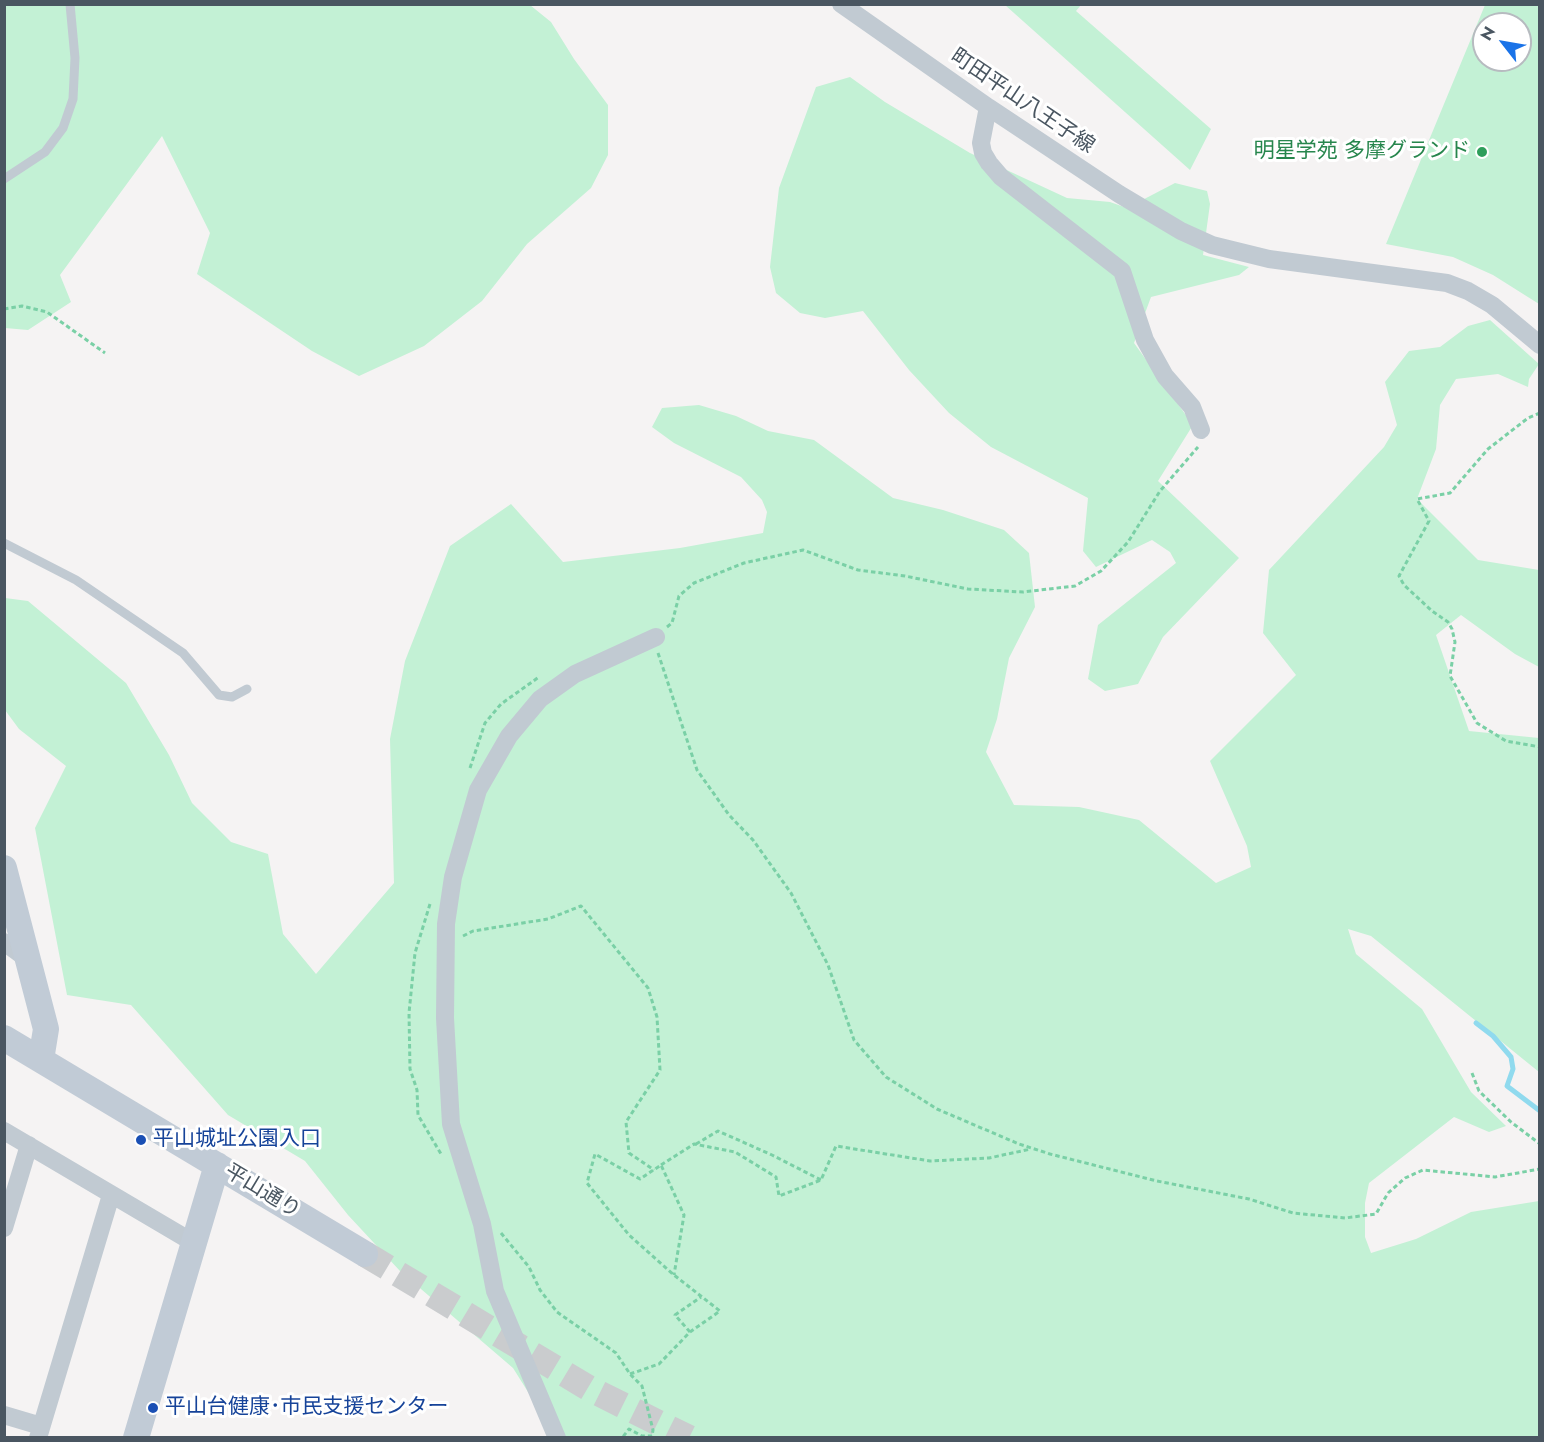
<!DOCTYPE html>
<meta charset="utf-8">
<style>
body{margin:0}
#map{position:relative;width:1544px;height:1442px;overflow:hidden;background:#f5f3f3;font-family:Jost,sans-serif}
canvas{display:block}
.frame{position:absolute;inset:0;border:6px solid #4a5661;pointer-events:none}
.north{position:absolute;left:1472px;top:12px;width:60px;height:60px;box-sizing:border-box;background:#fff;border:2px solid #b7bbc0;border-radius:50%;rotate:301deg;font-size:16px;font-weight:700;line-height:24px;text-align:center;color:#4a5661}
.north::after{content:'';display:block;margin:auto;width:21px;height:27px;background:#1a73e8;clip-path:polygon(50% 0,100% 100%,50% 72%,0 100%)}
</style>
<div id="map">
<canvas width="1544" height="1442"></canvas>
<div class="frame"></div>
<div class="north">N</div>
</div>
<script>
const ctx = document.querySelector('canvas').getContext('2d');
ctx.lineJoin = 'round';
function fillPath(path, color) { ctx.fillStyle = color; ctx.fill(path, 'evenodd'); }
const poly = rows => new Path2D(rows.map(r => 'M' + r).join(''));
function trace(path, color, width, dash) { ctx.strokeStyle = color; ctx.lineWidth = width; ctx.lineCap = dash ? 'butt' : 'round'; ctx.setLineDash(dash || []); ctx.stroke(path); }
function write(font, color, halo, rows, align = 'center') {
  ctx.font = font + ' Jost,"Noto Sans JP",sans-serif'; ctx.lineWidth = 6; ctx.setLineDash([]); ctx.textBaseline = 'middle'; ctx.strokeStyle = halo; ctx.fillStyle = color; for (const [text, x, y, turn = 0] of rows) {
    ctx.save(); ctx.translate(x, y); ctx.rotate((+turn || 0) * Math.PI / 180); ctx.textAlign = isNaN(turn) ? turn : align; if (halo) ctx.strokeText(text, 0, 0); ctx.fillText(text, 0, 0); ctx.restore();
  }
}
fillPath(poly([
 [4,5,530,5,551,22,574,59,608,105,608,155,591,188,527,244,482,301,424,346,359,376,312,351,197,274,210,233,162,136,60,275,71,302,28,330,5,328],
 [1005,5,1081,5,1076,11,1211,129,1190,170],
 [1485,5,1539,5,1539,304,1493,275,1453,257,1386,244],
 [1484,24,1520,24,1520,60,1484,60],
 [850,77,885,102,970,153,1067,198,1110,202,1127,208,1175,183,1207,191,1210,204,1203,255,1249,267,1239,275,1151,297,1134,343,1193,425,1158,481,1239,558,1163,637,1138,684,1105,691,1088,679,1098,625,1176,563,1170,552,1152,540,1096,567,1083,551,1088,498,991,447,949,413,909,370,863,311,825,318,800,313,776,293,770,267,779,188,816,87],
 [1490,320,1539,364,1529,379,1528,387,1498,374,1456,379,1440,405,1436,449,1417,499,1478,560,1539,570,1539,667,1515,654,1461,615,1436,635,1469,731,1539,738,1539,1072,1371,936,1348,929,1356,954,1422,1009,1471,1092,1506,1126,1489,1132,1454,1117,1369,1183,1365,1203,1365,1237,1371,1253,1416,1239,1471,1212,1539,1201,1539,1437,551,1437,550,1427,513,1368,400,1271,348,1215,305,1161,228,1115,131,1005,67,995,35,828,66,766,19,729,5,710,5,598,28,601,126,683,169,755,192,803,231,842,268,854,283,934,316,974,394,883,390,739,405,661,450,546,511,504,563,562,680,548,763,533,767,512,762,500,741,477,674,443,652,427,662,408,699,405,736,416,768,431,814,440,893,498,943,510,1004,530,1029,553,1035,607,1009,658,997,719,986,752,1014,805,1079,807,1139,820,1216,883,1251,867,1247,846,1210,761,1296,675,1263,633,1269,570,1384,447,1397,425,1385,382,1409,351,1440,347,1468,326]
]), '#c3f1d5');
trace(poly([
 [1476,1023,1493,1036,1511,1057,1513,1069,1507,1086,1540,1111]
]), '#90daee', 5);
trace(poly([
 [365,1254,590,1389,689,1438]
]), '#caccce', 26, [26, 13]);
trace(poly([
 [4,309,22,306,47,312,105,353],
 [1540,413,1528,418,1488,449,1450,493,1417,499,1429,521,1399,576,1404,585,1432,611,1448,622,1452,629,1455,642,1450,676,1477,723,1506,741,1540,747],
 [1539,497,1540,497],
 [667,627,672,623,679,596,694,583,744,563,803,550,858,570,905,576,968,589,1023,592,1075,586,1101,571,1128,542,1160,491,1198,447],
 [658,653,697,770,729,815,753,840,791,893,828,965,854,1040,886,1077,937,1109,1019,1144,1050,1154,1157,1181,1249,1199,1293,1213,1345,1218,1376,1214,1388,1193,1405,1178,1423,1170,1495,1177,1540,1169],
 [470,768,485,723,501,704,539,677],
 [430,904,415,953,409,1013,410,1069,417,1090,418,1115,441,1154],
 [463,936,473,931,548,919,581,906,648,988,657,1017,660,1070,626,1122,629,1153,654,1170],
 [1472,1073,1479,1091,1511,1122,1540,1144],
 [696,1144,718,1131,772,1155,821,1180],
 [661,1165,694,1144,735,1152,776,1177,779,1196,821,1180,836,1146,930,1161,989,1158,1031,1149],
 [501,1233,529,1267,540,1290,557,1312,616,1353,630,1374,642,1386,653,1430,652,1436,642,1436,629,1429,622,1438],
 [690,1332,675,1315,701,1297],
 [630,1374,659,1364,690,1332,720,1311,674,1275,629,1235,587,1183,595,1154,640,1179,661,1165,684,1215,674,1275]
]), '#7ad0a6', 3, [4.5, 3]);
trace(poly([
 [4,179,45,152,63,128,73,99,75,58,70,4],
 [4,543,76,580,183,653,219,695,232,697,247,689]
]), '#c1cad2', 9);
trace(poly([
 [841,4,988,107,1119,194,1181,231,1212,245,1269,259,1447,283,1468,291,1492,305,1540,345],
 [988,107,981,143,983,153,989,163,1001,177,1122,271,1145,340,1165,376,1192,407,1201,430],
 [4,942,30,961],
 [4,1131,194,1243],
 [4,1228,29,1145],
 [4,1415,41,1426],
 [38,1438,111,1195],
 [557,1438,495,1291,482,1224,451,1124,445,1018,446,924,453,877,478,790,509,736,540,699,575,674,656,637]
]), '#c1cad2', 18);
trace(poly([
 [4,868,46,1029,41,1060],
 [4,1038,365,1254],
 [136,1438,217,1165]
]), '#c1cbd6', 26);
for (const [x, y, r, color] of [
 [1482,152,6,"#2e9e5b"],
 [141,1140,6,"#1a4fb4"],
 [153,1408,6,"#1a4fb4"]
]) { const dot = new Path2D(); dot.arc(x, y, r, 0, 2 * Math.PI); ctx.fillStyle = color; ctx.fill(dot); trace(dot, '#fff', 2); }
write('21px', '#4a5661', '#fff', [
 ["町田平山八王子線",1022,102,34],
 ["平山通り",262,1192,31]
]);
write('21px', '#27864d', '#fff', [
 ["明星学苑 多摩グランド",1470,152]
], 'right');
write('21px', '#164399', '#fff', [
 ["平山城址公園入口",153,1140],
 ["平山台健康･市民支援センター",165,1408]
], 'left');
</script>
